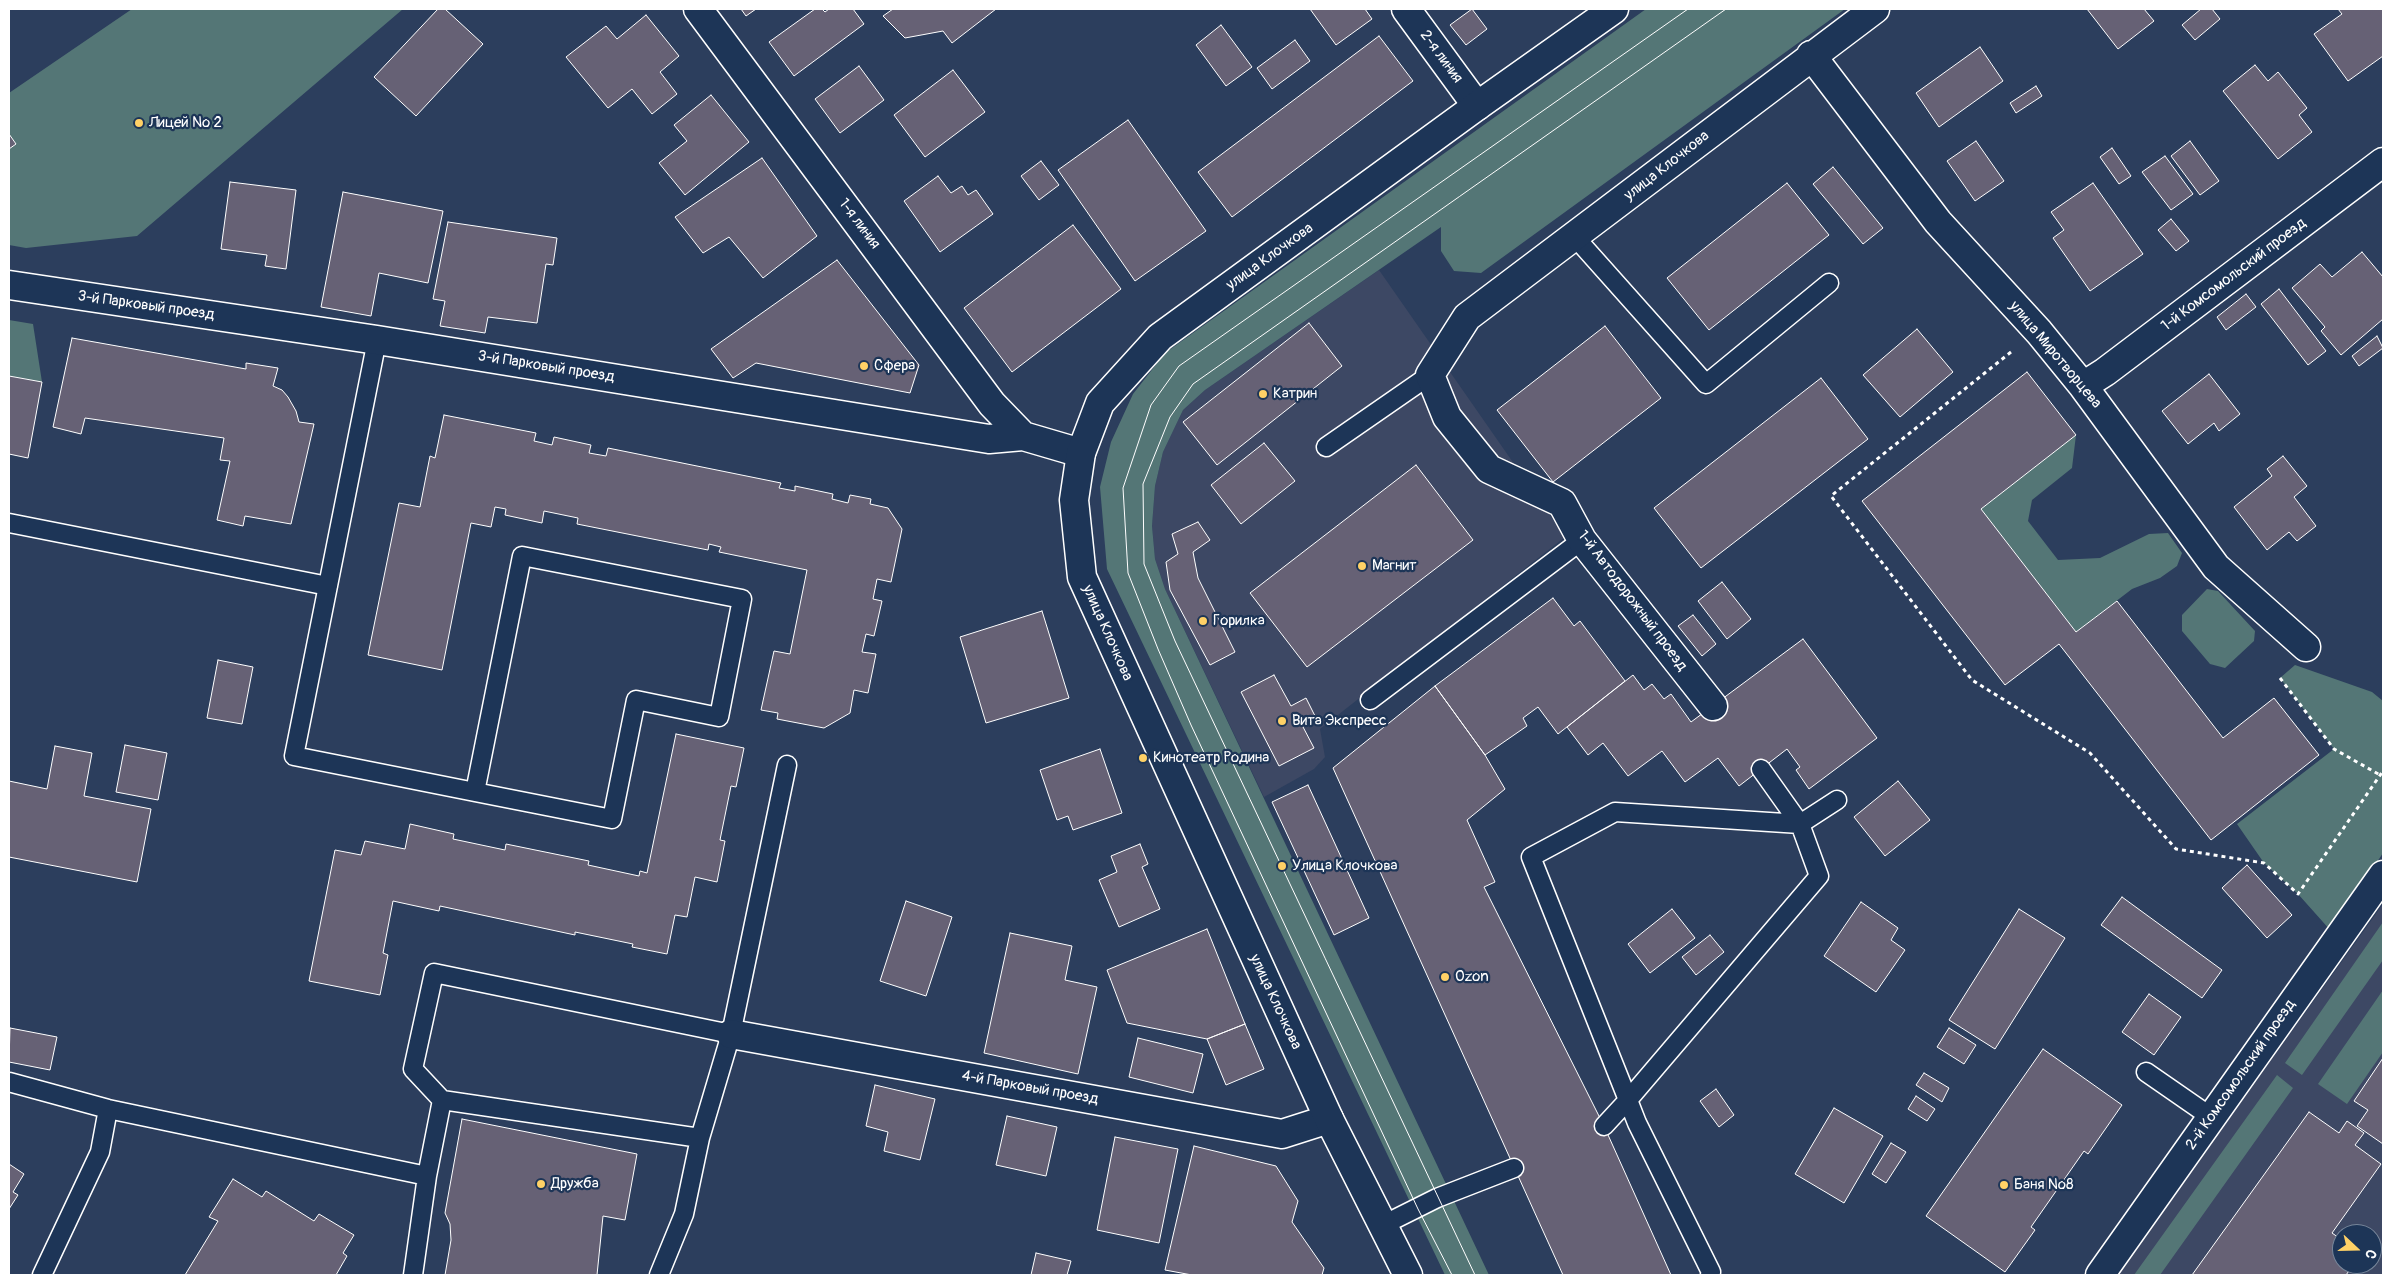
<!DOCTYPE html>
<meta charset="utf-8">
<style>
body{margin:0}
#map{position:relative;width:2392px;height:1284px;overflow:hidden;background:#2c3e5d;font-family:Pangolin,sans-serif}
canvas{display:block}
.frame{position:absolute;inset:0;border:10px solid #fff;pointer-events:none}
.north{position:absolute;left:2332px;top:1224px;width:50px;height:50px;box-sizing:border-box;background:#1d3557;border:1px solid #77869a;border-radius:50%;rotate:111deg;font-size:14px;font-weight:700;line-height:20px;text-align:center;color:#fff}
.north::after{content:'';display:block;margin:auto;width:18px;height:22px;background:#ffd166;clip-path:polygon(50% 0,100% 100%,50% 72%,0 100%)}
</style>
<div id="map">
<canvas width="2392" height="1284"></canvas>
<div class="frame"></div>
<div class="north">С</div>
</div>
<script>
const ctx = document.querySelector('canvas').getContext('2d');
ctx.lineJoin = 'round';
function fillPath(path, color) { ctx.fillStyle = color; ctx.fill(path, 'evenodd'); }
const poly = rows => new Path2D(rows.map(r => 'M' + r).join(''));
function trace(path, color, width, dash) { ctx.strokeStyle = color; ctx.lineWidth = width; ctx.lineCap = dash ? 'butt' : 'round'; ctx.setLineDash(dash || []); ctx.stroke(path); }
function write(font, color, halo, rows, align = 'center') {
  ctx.font = font + ' Pangolin,sans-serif'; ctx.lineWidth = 4.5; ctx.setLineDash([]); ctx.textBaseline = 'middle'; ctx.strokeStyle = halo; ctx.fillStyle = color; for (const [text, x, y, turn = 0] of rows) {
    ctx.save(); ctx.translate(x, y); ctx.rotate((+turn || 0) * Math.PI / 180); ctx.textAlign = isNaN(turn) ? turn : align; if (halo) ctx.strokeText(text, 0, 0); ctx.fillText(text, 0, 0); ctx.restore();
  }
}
fillPath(poly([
 [1379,270,1565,537,1320,729,1325,757,1314,769,1264,797,1165,589,1155,559,1152,526,1155,486,1163,452,1183,410,1205,390],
 [2383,904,2383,1275,2117,1275],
 [2342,1234,2372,1234,2372,1264,2342,1264]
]), '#3d4864');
fillPath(poly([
 [132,9,403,9,137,236,26,248,9,245,9,149,16,144,9,134,9,93],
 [1646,9,1845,9,1481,273,1454,271,1441,251,1441,227,1205,390,1183,410,1163,452,1155,486,1152,526,1155,559,1165,589,1489,1275,1445,1275,1107,569,1100,487,1111,442,1133,394,1165,353],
 [9,320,33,324,42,382,9,376],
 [2076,435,2072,468,2032,500,2028,521,2058,560,2100,558,2149,534,2168,533,2182,553,2177,566,2160,578,2132,589,2076,632,1981,509],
 [2207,589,2218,591,2255,631,2254,641,2225,668,2210,664,2182,631,2182,615],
 [2295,665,2372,692,2383,701,2383,853,2331,931,2298,894,2264,863,2237,824,2334,749,2280,678],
 [2383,922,2383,960,2302,1075,2285,1063],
 [2383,990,2383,1052,2347,1104,2318,1084],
 [2277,1075,2293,1088,2160,1275,2134,1275]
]), '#547676');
const building = poly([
 [438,9,445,9,483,44,416,116,374,77,438,9],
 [741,9,756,9,746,16,741,9],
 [815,9,822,9,825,12,829,9,853,9,864,24,794,76,769,42,815,9],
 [893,9,996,9,952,43,943,31,905,38,883,16,893,9],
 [1310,9,1365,9,1372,19,1336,45,1310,9],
 [1472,9,1487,29,1466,45,1450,25,1472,9],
 [2087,9,2144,9,2154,21,2118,49,2087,9],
 [2201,9,2212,9,2220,19,2195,40,2182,25,2201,9],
 [2338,9,2383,9,2383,56,2348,81,2314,34,2342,14,2338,9],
 [646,15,679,56,660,72,677,94,652,114,632,89,608,108,566,57,606,26,617,39,646,15],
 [1221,25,1252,67,1226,86,1196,45,1221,25],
 [1379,36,1413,81,1232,217,1198,172,1379,36],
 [1295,40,1310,61,1272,89,1257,68,1295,40],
 [1980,47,2003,81,1939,127,1916,93,1980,47],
 [2255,65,2268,81,2278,72,2307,108,2299,115,2312,132,2278,159,2223,91,2255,65],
 [859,66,884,100,840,133,815,99,859,66],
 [953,70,985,112,925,157,894,115,953,70],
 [2036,86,2042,96,2016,113,2010,103,2036,86],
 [711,95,749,142,685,195,659,163,687,141,674,125,711,95],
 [1128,120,1206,231,1135,281,1058,170,1128,120],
 [9,134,16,144,9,149,9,134],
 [1976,141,2004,181,1975,201,1947,161,1976,141],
 [2190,141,2219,181,2200,195,2171,156,2190,141],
 [2112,148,2131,176,2119,184,2100,157,2112,148],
 [2165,156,2193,194,2171,210,2142,172,2165,156],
 [762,158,817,236,763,278,729,237,703,253,675,217,762,158],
 [1041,161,1059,185,1039,200,1021,176,1041,161],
 [1833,167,1883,228,1863,244,1813,184,1833,167],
 [938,176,951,193,962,186,968,195,976,190,993,214,940,252,904,201,938,176],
 [230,182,296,190,286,269,265,266,267,255,221,249,230,182],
 [1787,183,1829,235,1709,330,1667,278,1787,183],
 [2093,183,2143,254,2090,291,2053,238,2064,230,2051,212,2093,183],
 [343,192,443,211,428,283,379,273,371,316,321,307,343,192],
 [2171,219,2189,241,2176,251,2158,230,2171,219],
 [448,222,557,238,553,265,546,264,537,323,488,317,485,333,440,326,445,301,433,299,448,222],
 [1073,225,1121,289,1012,372,964,308,1073,225],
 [2362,252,2383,277,2383,319,2341,355,2321,331,2325,327,2292,288,2320,264,2332,277,2362,252],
 [837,260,919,365,910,393,756,363,733,378,711,349,837,260],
 [2279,289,2326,351,2308,365,2261,304,2279,289],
 [2246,294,2256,307,2226,330,2217,317,2246,294],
 [1309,323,1342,366,1217,465,1183,422,1309,323],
 [1605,326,1661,398,1553,482,1497,410,1605,326],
 [1917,329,1953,372,1900,417,1863,375,1917,329],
 [2377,336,2383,348,2359,366,2352,356,2377,336],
 [72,338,246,369,246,363,278,368,273,386,282,390,288,397,296,411,299,422,314,424,291,524,245,516,243,526,217,520,230,461,220,460,224,438,85,418,81,434,53,427,72,338],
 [2027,372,2076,435,1981,509,2076,632,2117,601,2223,738,2274,698,2319,755,2211,840,2059,644,2005,685,1862,501,2027,372],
 [2209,374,2240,414,2219,431,2214,423,2188,444,2162,411,2209,374],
 [9,376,42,382,28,458,9,454,9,376],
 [1821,378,1868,439,1701,568,1654,508,1821,378],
 [444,415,536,433,534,441,552,445,554,437,591,445,589,453,606,456,608,448,781,483,779,488,795,491,795,486,833,494,832,499,848,503,850,495,871,499,870,504,888,508,902,529,891,582,877,579,873,599,882,601,874,636,866,634,862,652,876,654,868,693,854,690,850,713,824,728,777,719,778,713,761,710,774,651,790,654,807,570,719,552,721,547,709,544,708,550,577,524,578,518,544,511,542,523,505,515,506,509,495,507,491,527,471,523,442,670,368,655,399,503,420,507,430,456,435,458,444,415],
 [1264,443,1295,481,1241,524,1211,485,1264,443],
 [2283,456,2307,486,2294,497,2316,526,2297,541,2289,532,2267,550,2234,507,2272,476,2267,469,2283,456],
 [1416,465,1473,540,1307,667,1250,593,1416,465],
 [1198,522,1210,540,1193,552,1198,578,1235,652,1210,665,1170,590,1166,562,1178,554,1172,534,1198,522],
 [1722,582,1751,619,1727,639,1698,601,1722,582],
 [1553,598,1574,626,1580,621,1625,681,1558,734,1538,707,1523,718,1527,726,1485,755,1435,686,1553,598],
 [1042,611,1069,698,986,723,960,637,1042,611],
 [1693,615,1716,644,1702,656,1678,626,1693,615],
 [1803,639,1877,738,1809,789,1796,770,1800,767,1787,749,1739,786,1718,758,1685,782,1662,751,1628,776,1603,743,1588,755,1567,727,1633,675,1644,690,1652,684,1664,699,1671,694,1691,722,1803,639],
 [218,660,253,667,242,724,207,718,218,660],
 [1274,675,1291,706,1306,698,1316,718,1302,725,1314,748,1279,766,1241,692,1274,675],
 [1435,686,1485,755,1505,789,1467,820,1495,882,1484,887,1604,1126,1671,1275,1563,1275,1333,768,1435,686],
 [676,734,744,748,736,787,731,786,720,840,725,841,717,882,695,877,687,917,675,915,667,954,632,947,633,944,575,932,575,935,440,906,439,911,393,901,383,953,388,955,380,995,309,981,335,850,361,855,365,841,405,849,410,824,454,834,453,839,505,850,506,844,589,861,588,865,639,876,640,871,647,873,676,734],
 [125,745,167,753,158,800,116,792,125,745],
 [55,746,92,753,84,796,151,809,137,882,9,857,9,781,47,789,55,746],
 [1100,749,1122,813,1073,830,1068,816,1057,820,1040,770,1100,749],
 [1898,781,1930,820,1885,856,1854,817,1898,781],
 [1308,785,1369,918,1334,935,1272,802,1308,785],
 [1140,844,1148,864,1142,867,1160,909,1119,927,1099,880,1117,872,1111,856,1140,844],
 [2247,865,2292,915,2267,938,2222,888,2247,865],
 [2122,897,2222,970,2202,998,2101,925,2122,897],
 [906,901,952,917,926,996,880,981,906,901],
 [1861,902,1898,928,1891,940,1905,950,1876,992,1824,956,1861,902],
 [1672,909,1695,938,1650,973,1628,944,1672,909],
 [2019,909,2065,938,1995,1049,1949,1020,2019,909],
 [1207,929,1245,1024,1207,1039,1127,1023,1107,970,1207,929],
 [1010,933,1072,946,1065,980,1097,987,1078,1074,984,1053,1010,933],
 [1710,935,1724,952,1696,975,1682,957,1710,935],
 [2149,994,2181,1017,2154,1055,2122,1032,2149,994],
 [1245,1024,1264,1069,1226,1085,1207,1039,1245,1024],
 [10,1028,57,1037,50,1070,9,1062,10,1028],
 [1949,1028,1976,1045,1964,1064,1937,1047,1949,1028],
 [1138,1038,1203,1054,1193,1093,1129,1077,1138,1038],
 [2043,1049,2122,1105,2088,1154,2084,1151,2031,1227,2035,1230,2005,1272,1926,1216,2043,1049],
 [2383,1058,2383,1144,2357,1126,2368,1110,2354,1101,2383,1058],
 [1924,1073,1949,1088,1942,1102,1916,1085,1924,1073],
 [875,1085,935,1099,920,1160,884,1151,888,1132,866,1126,875,1085],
 [1716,1089,1734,1115,1719,1127,1700,1101,1716,1089],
 [1916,1096,1935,1109,1927,1121,1908,1109,1916,1096],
 [1834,1108,1883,1136,1844,1203,1795,1174,1834,1108],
 [2309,1112,2339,1133,2347,1121,2364,1133,2355,1145,2381,1164,2332,1233,2342,1240,2342,1264,2354,1264,2346,1275,2192,1275,2309,1112],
 [1007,1116,1057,1127,1046,1176,996,1165,1007,1116],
 [462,1119,637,1154,625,1220,603,1216,597,1275,445,1275,451,1240,450,1224,445,1213,462,1119],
 [1115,1137,1178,1149,1159,1243,1097,1230,1115,1137],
 [1891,1143,1906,1152,1886,1183,1872,1174,1891,1143],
 [1194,1146,1276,1166,1298,1201,1292,1222,1324,1268,1322,1275,1192,1275,1165,1270,1194,1146],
 [9,1164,24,1174,13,1192,18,1195,9,1209,9,1164],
 [233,1179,262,1197,266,1191,314,1221,319,1214,354,1235,343,1253,347,1256,336,1275,185,1275,218,1221,209,1217,233,1179],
 [1036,1253,1071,1261,1067,1275,1031,1275,1036,1253]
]);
fillPath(building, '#666175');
trace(building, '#fff', 1);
const service = poly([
 [1575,237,1706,384,1829,283],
 [377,340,294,756,475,792,612,819,636,700,719,717,742,599,522,556,475,792],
 [1326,447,1430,375],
 [9,523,328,586],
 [1370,700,1582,540],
 [1761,769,1800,824,1837,800],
 [2146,1072,2211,1117],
 [9,1082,108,1109,427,1176],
 [442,1100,413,1069,434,973,731,1034,787,765],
 [1604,1126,1628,1100,1819,876,1800,824,1615,812,1531,857,1628,1100,1637,1123,1711,1272,1710,1275],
 [1383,1225,1437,1198,1514,1168],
 [42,1275,100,1152,108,1109],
 [413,1275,427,1176,442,1100,700,1138],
 [659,1275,684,1214,700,1138,731,1034]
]);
const minor = poly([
 [698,9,992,404,1023,436],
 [1406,9,1477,106],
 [1811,55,1938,222,2039,332,2083,386,2216,567,2306,647],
 [9,285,377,340,989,439,1023,436,1081,453],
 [2083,386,2105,372,2383,162],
 [1713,706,1582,540,1562,503,1489,469,1447,417,1430,375,1467,317,1875,9],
 [731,1034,1282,1134,1329,1119],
 [2100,1275,2383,875]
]);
const tertiary = poly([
 [1408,1275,1329,1119,1082,577,1074,500,1081,453,1100,403,1160,337,1477,106,1614,9]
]);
trace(service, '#fff', 21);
trace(minor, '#fff', 31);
trace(tertiary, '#fff', 31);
trace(poly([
 [2011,352,1831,496,1972,680,2090,753,2176,849,2264,863,2298,894,2383,771],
 [2280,678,2334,749,2380,775]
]), '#fff', 3, [4, 4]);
trace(service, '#1d3557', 18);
trace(minor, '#1d3557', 28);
trace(tertiary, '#1d3557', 28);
trace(poly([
 [1452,1275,1418,1209,1191,725,1158,649,1128,573,1123,488,1151,405,1179,366,1688,9],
 [1475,1275,1175,641,1144,564,1143,484,1170,417,1193,384,1726,9]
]), '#fff', 1);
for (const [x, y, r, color] of [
 [139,123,5,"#ffd166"],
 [864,366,5,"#ffd166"],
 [1263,394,5,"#ffd166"],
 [1362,566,5,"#ffd166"],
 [1203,621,5,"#ffd166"],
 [1282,721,5,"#ffd166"],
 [1143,758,5,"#ffd166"],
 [1282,866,5,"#ffd166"],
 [1445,977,5,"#ffd166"],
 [541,1184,5,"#ffd166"],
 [2004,1185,5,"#ffd166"]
]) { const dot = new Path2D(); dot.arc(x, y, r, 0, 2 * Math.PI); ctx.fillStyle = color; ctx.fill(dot); trace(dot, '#1d3557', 2); }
write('15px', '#fff', '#1d3557', [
 ["2-я линия",1441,57,54],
 ["улица Клочкова",1667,166,-38],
 ["1-я линия",859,224,53],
 ["улица Клочкова",1270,257,-36],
 ["1-й Комсомольский проезд",2234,275,-37],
 ["3-й Парковый проезд",146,306,8],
 ["улица Миротворцева",2055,355,50],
 ["3-й Парковый проезд",546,367,9],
 ["1-й Автодорожный проезд",1632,601,53],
 ["улица Клочкова",1107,633,66],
 ["улица Клочкова",1275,1002,65],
 ["2-й Комсомольский проезд",2241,1075,-55],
 ["4-й Парковый проезд",1030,1088,10]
]);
write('15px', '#fff', '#1d3557', [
 ["Лицей № 2",149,123],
 ["Сфера",874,366],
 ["Катрин",1273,394],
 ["Магнит",1372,566],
 ["Горилка",1213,621],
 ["Вита Экспресс",1292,721],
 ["Кинотеатр Родина",1153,758],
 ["Улица Клочкова",1292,866],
 ["Ozon",1455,977],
 ["Дружба",551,1184],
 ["Баня №8",2014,1185]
], 'left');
</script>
